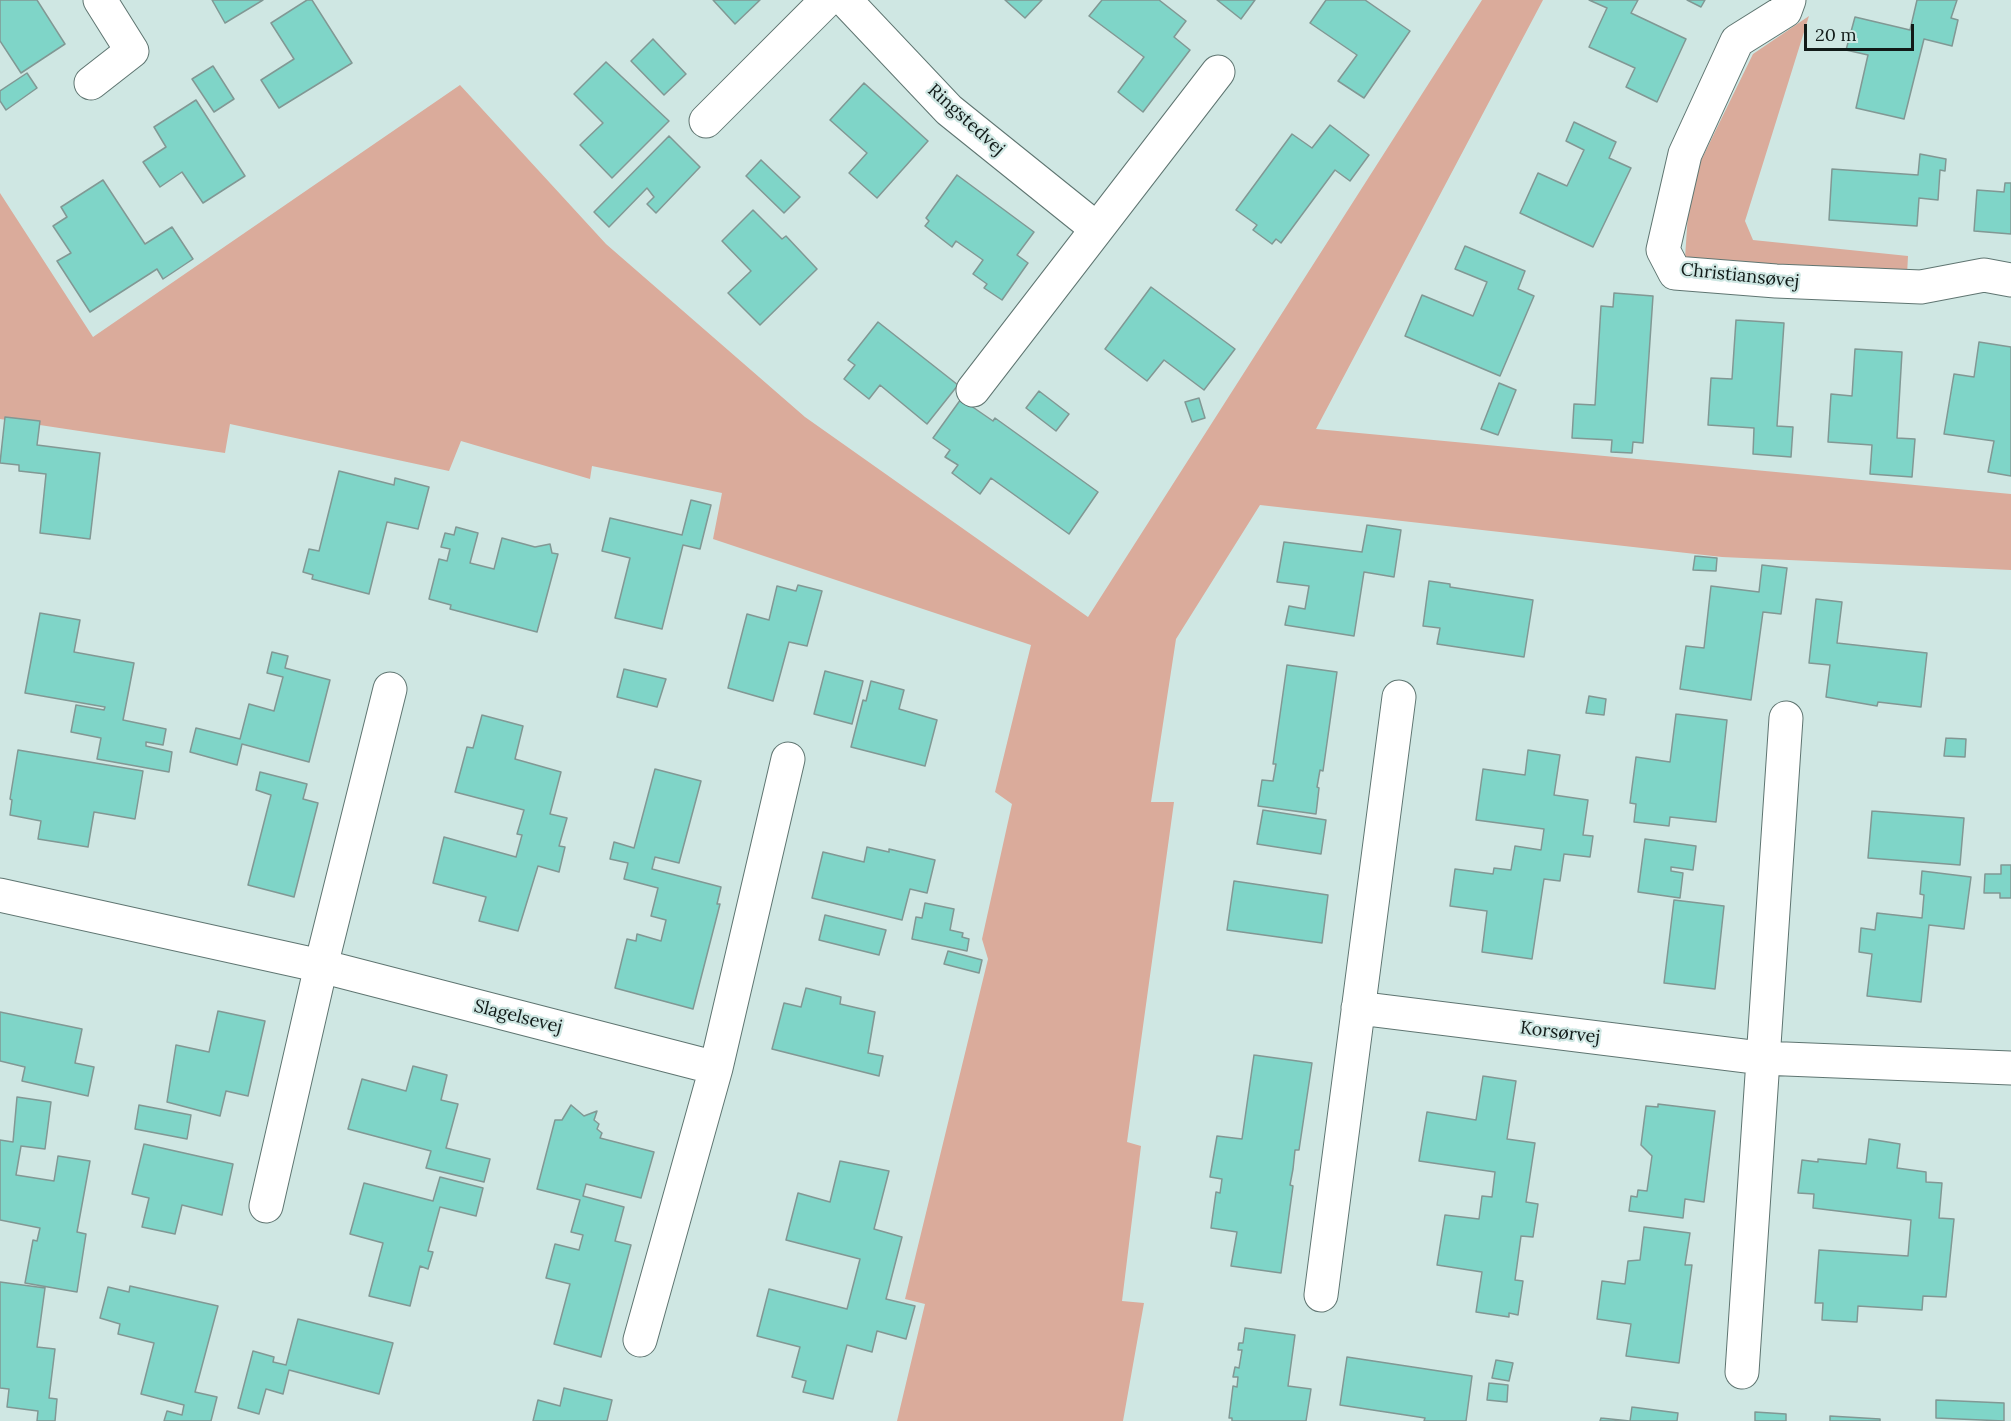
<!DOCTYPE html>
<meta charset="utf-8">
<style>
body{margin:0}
#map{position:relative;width:2011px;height:1421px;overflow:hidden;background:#cfe7e3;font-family:Lora,serif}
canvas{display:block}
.scale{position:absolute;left:1804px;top:24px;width:110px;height:27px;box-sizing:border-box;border:3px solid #111a18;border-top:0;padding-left:8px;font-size:18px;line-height:21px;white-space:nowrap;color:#111a18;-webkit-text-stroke:4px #cfe7e3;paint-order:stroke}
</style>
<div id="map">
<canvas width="2011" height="1421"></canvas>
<div class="scale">20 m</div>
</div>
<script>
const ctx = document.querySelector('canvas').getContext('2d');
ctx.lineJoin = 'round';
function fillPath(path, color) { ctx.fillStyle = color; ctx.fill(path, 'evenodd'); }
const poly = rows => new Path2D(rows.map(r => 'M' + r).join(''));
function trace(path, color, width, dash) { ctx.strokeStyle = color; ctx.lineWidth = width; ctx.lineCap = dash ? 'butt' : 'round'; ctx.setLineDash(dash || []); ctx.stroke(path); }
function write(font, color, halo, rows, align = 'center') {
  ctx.font = font + ' Lora,serif'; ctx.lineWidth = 4.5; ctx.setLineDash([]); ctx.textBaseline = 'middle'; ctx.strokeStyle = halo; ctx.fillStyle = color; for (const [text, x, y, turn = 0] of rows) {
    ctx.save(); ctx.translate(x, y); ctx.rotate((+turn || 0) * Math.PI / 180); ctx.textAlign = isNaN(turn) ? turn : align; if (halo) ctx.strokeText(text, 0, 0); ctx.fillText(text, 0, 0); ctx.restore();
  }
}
fillPath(poly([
 [1482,0,1543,0,1316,429,2011,494,2011,570,1722,557,1260,505,1176,639,1151,802,1174,802,1127,1142,1141,1146,1122,1301,1144,1303,1123,1421,897,1421,925,1304,905,1299,988,959,982,939,1012,804,995,792,1031,645,713,539,722,493,592,466,590,479,461,441,449,471,230,424,225,453,0,419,0,193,93,337,460,85,606,244,805,417,1088,617],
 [1809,16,1745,221,1753,240,1908,256,1907,275,1685,258,1690,183,1753,54]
]), '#daab9b');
const building = poly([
 [0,0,37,0,65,44,21,73,0,41,0,0],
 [212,0,263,0,225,23,212,0],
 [307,0,312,0,352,63,279,108,261,80,294,59,271,23,307,0],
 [713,0,760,0,735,24,713,0],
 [1005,0,1042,0,1025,18,1005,0],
 [1102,0,1159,0,1186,21,1174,37,1190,50,1143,112,1118,92,1144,57,1089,16,1102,0],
 [1217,0,1255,0,1241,19,1217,0],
 [1326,0,1365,0,1410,31,1364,98,1338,81,1357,55,1310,23,1326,0],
 [1589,0,1638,0,1631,13,1686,39,1657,102,1626,87,1635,68,1589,47,1607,8,1589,0],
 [1687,0,1705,0,1701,7,1687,0],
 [1917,0,1957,0,1951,18,1958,20,1952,46,1924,39,1904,119,1856,108,1868,55,1846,50,1855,17,1910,30,1917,0],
 [653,39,686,74,664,95,631,61,653,39],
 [606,62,669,121,612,178,580,145,603,123,574,94,606,62],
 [213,66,234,99,214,112,192,79,213,66],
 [27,73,37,88,6,110,0,101,0,91,27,73],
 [864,83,928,141,877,198,849,173,867,153,830,120,864,83],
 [196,100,245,176,203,203,182,172,160,187,143,162,166,147,154,127,196,100],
 [1574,122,1616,142,1609,158,1631,168,1593,247,1520,213,1538,173,1567,186,1584,150,1566,141,1574,122],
 [1330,125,1369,155,1350,181,1335,170,1281,243,1276,239,1272,244,1253,230,1257,225,1236,210,1292,134,1312,148,1330,125],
 [669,136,700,167,656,213,647,204,654,197,647,188,609,227,594,212,669,136],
 [1920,154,1946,159,1945,171,1940,170,1938,200,1919,198,1917,226,1829,220,1832,169,1918,175,1920,154],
 [761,160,800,197,784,213,746,176,761,160],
 [957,175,1034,232,1017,255,1028,263,1002,300,984,288,987,284,973,274,983,260,956,241,952,247,925,226,929,221,926,218,957,175],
 [103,180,145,244,172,227,193,259,163,279,157,269,90,312,57,261,71,253,53,226,67,217,61,207,103,180],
 [2005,183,2011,183,2011,234,1974,231,1977,190,2004,192,2005,183],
 [753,210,782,239,786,236,817,269,760,325,728,293,751,271,722,241,753,210],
 [1465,246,1525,271,1518,289,1534,296,1500,376,1405,336,1422,295,1473,316,1487,282,1455,269,1465,246],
 [1151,287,1235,349,1204,390,1164,360,1147,381,1105,349,1151,287],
 [1614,293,1653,296,1643,443,1633,442,1632,453,1611,452,1612,440,1572,438,1574,404,1595,405,1601,306,1613,307,1614,293],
 [1736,320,1784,323,1777,426,1793,427,1791,457,1753,454,1754,428,1708,425,1711,378,1732,379,1736,320],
 [878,322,958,385,927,424,880,385,869,399,844,379,855,365,848,360,878,322],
 [1979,342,2011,347,2011,476,1988,472,1994,441,1944,434,1954,374,1974,377,1979,342],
 [1855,349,1902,352,1897,438,1915,439,1912,477,1870,474,1872,445,1828,442,1831,394,1852,396,1855,349],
 [1499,383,1516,390,1498,435,1481,429,1499,383],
 [1039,391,1069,414,1056,431,1026,408,1039,391],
 [1199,398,1205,418,1192,422,1185,402,1199,398],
 [961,399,993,421,995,418,1098,492,1069,534,991,478,980,494,952,473,958,465,945,457,950,450,933,438,961,399],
 [5,417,40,421,37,445,100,453,90,539,40,533,46,474,19,471,19,465,0,463,5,417],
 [339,471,394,485,395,478,429,487,418,529,387,522,369,594,312,579,313,575,303,572,309,549,319,551,339,471],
 [691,500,711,505,700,549,683,545,662,629,615,618,630,558,602,551,610,518,682,535,691,500],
 [1367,525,1401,530,1394,577,1364,572,1354,636,1285,625,1289,606,1305,609,1309,586,1277,582,1284,542,1362,552,1367,525],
 [456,527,478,533,470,563,494,569,502,538,535,547,550,544,552,553,558,554,537,632,450,609,451,605,429,599,439,559,447,561,450,549,441,547,445,533,454,535,456,527],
 [1695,556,1717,558,1716,571,1693,570,1695,556],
 [1762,565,1787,568,1781,614,1763,612,1751,700,1680,689,1686,646,1704,648,1711,586,1759,592,1762,565],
 [1429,581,1450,584,1450,587,1533,600,1524,657,1437,644,1440,628,1423,626,1429,581],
 [798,585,822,591,807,646,789,642,773,701,728,688,747,614,769,620,777,586,796,591,798,585],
 [1816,599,1842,602,1837,643,1927,653,1921,707,1878,702,1877,706,1826,697,1830,665,1809,663,1816,599],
 [40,613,80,620,74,652,134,663,123,720,166,729,163,745,146,742,146,746,172,752,169,772,97,759,101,738,71,732,76,705,104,710,105,707,25,693,40,613],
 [272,652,288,656,285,668,330,680,309,762,242,744,237,765,190,752,196,728,240,739,249,704,274,711,283,677,267,673,272,652],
 [1287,665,1337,672,1323,771,1320,770,1317,787,1319,788,1316,814,1258,806,1262,780,1273,781,1276,764,1273,764,1287,665],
 [624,669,666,679,657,707,617,697,624,669],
 [825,671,863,681,852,724,814,714,825,671],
 [871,681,904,690,899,709,937,720,925,766,851,747,863,700,866,701,871,681],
 [1589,696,1606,699,1604,715,1586,713,1589,696],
 [1676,714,1727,720,1716,822,1670,817,1669,826,1634,822,1636,804,1630,803,1636,757,1670,762,1676,714],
 [482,715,523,726,515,759,561,772,550,814,567,818,559,846,565,847,559,872,538,866,518,931,479,921,486,897,433,883,444,837,516,857,522,835,517,834,524,810,455,792,467,747,473,748,482,715],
 [1946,738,1966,739,1965,757,1944,756,1946,738],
 [18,750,143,771,135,819,94,812,88,847,38,839,41,821,10,815,12,800,10,799,18,750],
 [1528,750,1560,755,1554,795,1588,800,1583,835,1593,836,1590,857,1564,854,1560,881,1544,879,1532,959,1482,952,1487,911,1450,906,1455,869,1493,874,1494,868,1511,870,1515,846,1541,850,1544,829,1476,820,1483,769,1525,775,1528,750],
 [655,769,701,781,679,863,655,857,652,869,721,887,717,904,720,904,693,1009,615,988,627,939,636,941,637,934,661,941,666,920,651,916,658,888,624,879,628,863,610,859,614,842,634,848,655,769],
 [260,772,307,784,303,799,318,803,294,897,248,885,271,795,256,790,260,772],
 [1263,810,1326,820,1321,854,1257,844,1263,810],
 [1872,811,1964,818,1960,865,1868,858,1872,811],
 [1645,839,1696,846,1693,870,1671,867,1671,871,1683,873,1680,898,1638,892,1645,839],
 [867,847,889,852,889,849,935,860,927,893,910,889,902,920,812,898,823,852,864,862,867,847],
 [2001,865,2011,865,2011,898,2000,898,2000,893,1984,893,1985,874,2001,874,2001,865],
 [1922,871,1971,877,1964,929,1929,925,1921,1002,1867,996,1872,954,1859,952,1861,928,1875,930,1877,913,1922,918,1924,895,1920,894,1922,871],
 [1234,881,1328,895,1322,943,1227,930,1234,881],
 [1674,900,1724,906,1715,989,1664,983,1674,900],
 [925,903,954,909,950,930,963,933,962,937,969,939,967,951,912,939,916,917,922,918,925,903],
 [825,915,886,930,879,955,819,940,825,915],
 [948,951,982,960,979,973,944,964,948,951],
 [806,988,841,997,840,1004,875,1012,868,1053,883,1056,879,1076,772,1049,784,1003,801,1007,806,988],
 [218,1011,265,1021,248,1096,226,1091,220,1116,167,1102,176,1045,209,1052,218,1011],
 [0,1012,82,1029,75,1063,94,1067,88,1096,22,1081,25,1067,0,1061,0,1012],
 [1254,1055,1312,1063,1299,1150,1295,1150,1293,1169,1290,1185,1293,1186,1281,1273,1231,1266,1237,1232,1211,1228,1216,1192,1220,1193,1222,1179,1210,1177,1217,1136,1242,1139,1254,1055],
 [413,1066,447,1075,441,1100,458,1104,446,1148,490,1159,484,1182,426,1168,431,1151,348,1129,362,1079,406,1091,413,1066],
 [1483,1076,1516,1081,1507,1139,1535,1143,1526,1202,1538,1204,1533,1237,1521,1236,1515,1280,1523,1281,1518,1315,1509,1313,1509,1317,1476,1312,1482,1272,1437,1265,1445,1215,1479,1219,1482,1196,1492,1197,1495,1172,1419,1161,1427,1112,1476,1120,1483,1076],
 [17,1097,51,1102,45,1149,21,1146,16,1175,54,1181,58,1156,90,1161,77,1232,86,1234,77,1292,25,1283,33,1240,37,1241,40,1228,0,1220,0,1140,13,1142,17,1097],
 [1658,1104,1715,1111,1704,1202,1685,1199,1683,1218,1629,1211,1631,1196,1637,1197,1638,1190,1647,1191,1652,1156,1641,1145,1646,1106,1658,1107,1658,1104],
 [139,1105,191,1115,187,1139,135,1129,139,1105],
 [571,1105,584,1116,597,1111,594,1120,599,1124,597,1129,602,1133,600,1138,654,1152,641,1198,586,1184,583,1196,624,1207,615,1241,631,1245,601,1357,554,1344,570,1284,546,1278,555,1244,579,1250,583,1235,571,1232,580,1200,537,1189,555,1120,562,1120,571,1105],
 [1869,1139,1900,1144,1897,1168,1926,1172,1926,1182,1942,1183,1939,1218,1954,1219,1946,1297,1923,1296,1922,1310,1858,1306,1857,1322,1822,1320,1823,1303,1815,1303,1819,1250,1908,1256,1911,1220,1813,1208,1814,1194,1798,1193,1802,1160,1818,1162,1818,1159,1866,1164,1869,1139],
 [144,1144,233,1164,222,1215,182,1205,175,1234,142,1227,149,1198,132,1194,144,1144],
 [840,1161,889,1171,874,1229,902,1237,886,1299,915,1306,906,1339,877,1331,872,1352,847,1345,833,1399,803,1392,806,1381,792,1377,800,1347,757,1336,769,1289,847,1309,860,1259,786,1240,798,1193,830,1202,840,1161],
 [440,1177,483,1188,476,1216,440,1207,428,1251,433,1252,428,1269,420,1266,410,1306,369,1296,383,1243,350,1234,364,1183,433,1201,440,1177],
 [1644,1227,1690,1233,1685,1265,1692,1265,1679,1363,1626,1356,1631,1324,1597,1319,1602,1281,1625,1284,1628,1261,1640,1260,1644,1227],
 [0,1282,45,1288,37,1347,55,1349,49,1398,57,1399,55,1421,37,1421,38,1411,7,1407,9,1389,0,1388,0,1282],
 [130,1286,218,1306,195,1392,217,1397,211,1421,164,1421,167,1411,182,1415,184,1405,141,1394,154,1343,118,1334,120,1324,100,1318,108,1287,129,1292,130,1286],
 [298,1319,393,1343,379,1394,289,1370,283,1394,266,1389,259,1414,238,1408,253,1351,274,1357,273,1362,286,1365,298,1319],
 [1245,1328,1295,1335,1288,1386,1311,1389,1306,1421,1232,1421,1232,1418,1229,1418,1233,1386,1237,1387,1238,1377,1233,1377,1235,1367,1239,1368,1242,1350,1238,1350,1239,1343,1243,1343,1245,1328],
 [1347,1357,1472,1376,1466,1421,1424,1421,1425,1418,1340,1405,1347,1357],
 [1496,1360,1513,1363,1509,1381,1492,1378,1496,1360],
 [1489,1383,1508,1385,1507,1402,1487,1400,1489,1383],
 [564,1388,612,1400,607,1421,533,1421,538,1400,560,1406,564,1388],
 [1936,1400,2004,1403,2004,1421,1936,1418,1936,1400],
 [1632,1407,1678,1413,1677,1421,1630,1421,1632,1407],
 [1755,1412,1786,1414,1786,1421,1755,1421,1755,1412],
 [1830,1416,1880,1419,1880,1421,1830,1421,1830,1416],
 [1601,1418,1630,1421,1600,1421,1601,1418]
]);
fillPath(building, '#7fd5c8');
trace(building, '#819894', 1.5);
const street = poly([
 [845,0,949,110,1097,229],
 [1789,0,1785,11,1737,41,1685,154,1663,250,1675,273,1776,281,1921,287,1984,275,2011,280],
 [91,83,132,51,100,0],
 [706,121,827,0],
 [973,390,1218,72],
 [0,895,321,966,716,1068,640,1340],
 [1358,1008,1761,1058,2011,1068],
 [716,1068,788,759],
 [266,1206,321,966,390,689],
 [1321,1295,1399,697],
 [1742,1372,1786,718]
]);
trace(street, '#5f7571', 35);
trace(street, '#fff', 33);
write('18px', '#111a18', '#cfe7e3', [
 ["Ringstedvej",966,120,42],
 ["Christiansøvej",1740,276,6],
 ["Slagelsevej",518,1017,14],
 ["Korsørvej",1560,1033,7]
]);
</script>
